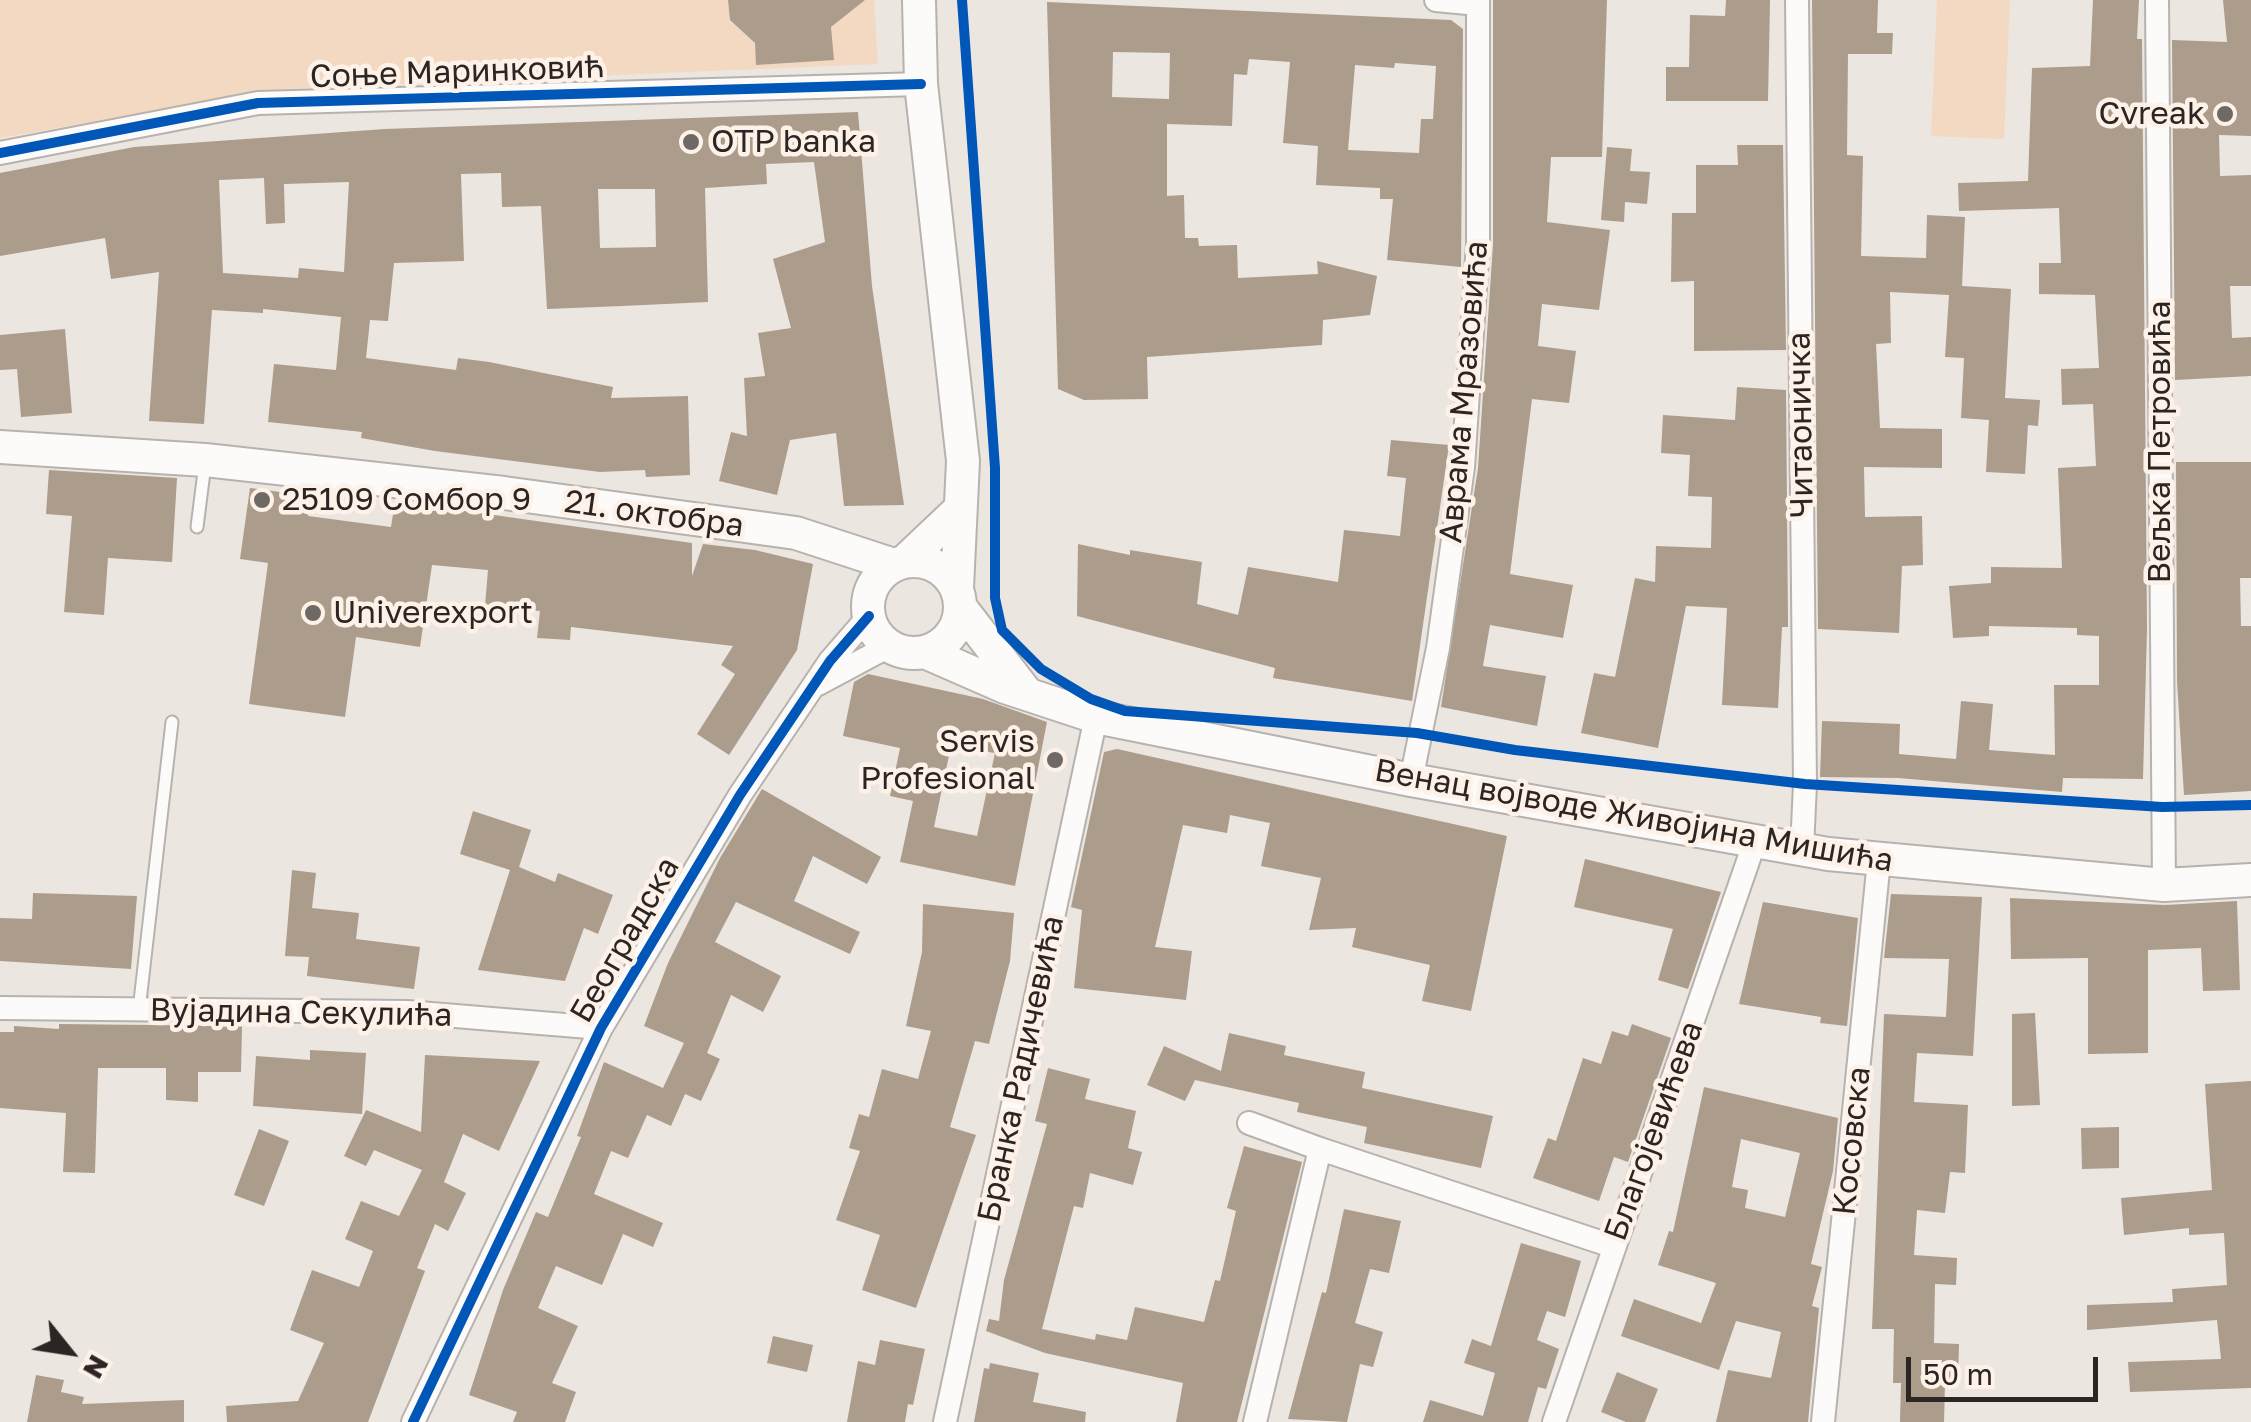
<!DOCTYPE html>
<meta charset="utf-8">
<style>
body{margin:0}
#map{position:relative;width:2251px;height:1422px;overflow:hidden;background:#ece6e0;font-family:"Golos Text",sans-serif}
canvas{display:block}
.north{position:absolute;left:20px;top:1302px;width:100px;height:100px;-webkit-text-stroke:8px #fef2e8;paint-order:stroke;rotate:120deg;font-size:28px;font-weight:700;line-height:40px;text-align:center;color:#2b2623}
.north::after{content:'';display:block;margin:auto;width:35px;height:45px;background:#2b2623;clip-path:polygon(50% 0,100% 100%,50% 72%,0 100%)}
.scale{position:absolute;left:1906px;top:1357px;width:192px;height:45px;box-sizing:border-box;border:5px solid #2b2623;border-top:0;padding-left:12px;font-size:30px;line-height:35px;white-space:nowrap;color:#2b2623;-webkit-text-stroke:8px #fef2e8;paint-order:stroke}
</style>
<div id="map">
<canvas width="2251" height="1422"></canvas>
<div class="north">N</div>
<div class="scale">50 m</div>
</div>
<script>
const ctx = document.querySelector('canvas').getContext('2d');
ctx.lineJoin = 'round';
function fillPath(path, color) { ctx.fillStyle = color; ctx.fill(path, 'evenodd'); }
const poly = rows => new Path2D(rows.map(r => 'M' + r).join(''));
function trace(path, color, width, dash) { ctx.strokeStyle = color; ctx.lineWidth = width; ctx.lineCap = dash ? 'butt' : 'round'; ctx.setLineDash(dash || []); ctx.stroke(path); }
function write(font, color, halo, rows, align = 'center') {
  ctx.font = font + ' "Golos Text",sans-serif'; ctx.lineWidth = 9; ctx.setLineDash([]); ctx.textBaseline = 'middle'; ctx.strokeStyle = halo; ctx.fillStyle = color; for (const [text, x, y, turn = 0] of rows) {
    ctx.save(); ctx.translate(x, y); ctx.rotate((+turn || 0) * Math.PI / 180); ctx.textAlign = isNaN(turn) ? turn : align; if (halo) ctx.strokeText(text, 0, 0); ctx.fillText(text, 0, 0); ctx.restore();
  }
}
fillPath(poly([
 [0,0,874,0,878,64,281,89,0,138],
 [1937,0,2010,0,2004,139,1931,136]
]), '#f3d8c2');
fillPath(poly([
 [728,0,865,0,831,27,834,60,756,65,755,43,730,20],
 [1493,0,1607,0,1602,157,1551,157,1547,222,1610,230,1599,310,1542,304,1538,346,1576,351,1569,403,1532,399,1510,574,1573,585,1563,638,1490,625,1483,666,1546,676,1537,726,1441,707,1478,468,1493,244],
 [1726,0,1770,0,1768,101,1666,101,1666,67,1689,67,1690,15,1725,16],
 [1812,0,1878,0,1877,33,1893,33,1892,54,1848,54,1847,155,1863,156,1861,256,1926,258,1927,215,1965,217,1962,286,2011,289,2005,398,2040,400,2038,426,2028,425,2025,474,1986,472,1989,420,1961,418,1964,358,1945,357,1949,295,1890,292,1891,343,1876,344,1880,428,1942,429,1942,468,1864,467,1865,517,1922,516,1923,565,1902,566,1899,633,1818,629],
 [2093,0,2139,0,2137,39,2142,39,2147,629,2143,779,2063,778,2062,792,1898,778,1820,777,1822,721,1900,724,1899,754,1956,759,1961,701,1993,704,1989,750,2055,755,2054,685,2099,685,2099,636,2077,635,2077,628,1989,626,1989,636,1953,638,1949,586,1991,583,1991,567,2062,568,2058,468,2096,466,2093,404,2062,405,2061,369,2099,368,2095,295,2039,294,2039,263,2061,263,2059,208,1959,211,1958,183,2028,181,2032,68,2090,66],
 [2223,0,2251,0,2251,136,2219,135,2220,176,2251,175,2251,286,2230,286,2232,338,2251,337,2251,376,2175,380,2172,40,2227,42],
 [1047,2,1451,20,1463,29,1461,267,1387,260,1393,199,1380,199,1380,188,1316,185,1318,146,1283,143,1290,62,1249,59,1247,75,1234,74,1232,126,1167,124,1167,196,1184,195,1185,238,1198,238,1199,246,1237,245,1238,278,1318,274,1317,261,1377,276,1370,315,1323,320,1322,345,1147,357,1148,399,1084,400,1058,389],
 [1113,52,1170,53,1169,99,1112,97],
 [1395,63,1436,66,1433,119,1421,119,1419,153,1348,150,1355,65,1394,68],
 [858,112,872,286,904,505,844,506,836,433,790,440,777,495,719,481,731,432,747,436,744,378,765,376,758,333,791,328,773,259,825,242,814,162,766,164,767,184,705,188,708,302,622,306,547,309,541,206,502,207,501,173,461,174,464,261,394,263,388,321,370,320,366,358,456,370,458,358,489,362,613,387,611,398,688,396,690,475,646,477,645,470,600,472,435,451,361,438,362,432,268,422,274,364,336,370,341,317,263,309,263,313,212,310,204,424,149,421,159,272,111,279,105,238,0,256,0,173,134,147,385,129],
 [264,178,266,224,285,223,284,184,349,182,344,272,299,268,298,278,223,273,219,180],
 [598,189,655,189,656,247,600,248],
 [1737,145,1783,145,1786,350,1694,351,1694,281,1671,282,1672,213,1696,213,1696,165,1738,165],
 [1607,147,1632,149,1630,171,1650,172,1647,204,1625,202,1624,222,1601,220],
 [65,329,72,413,21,417,17,369,0,370,0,335],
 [1737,387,1786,390,1788,627,1782,627,1778,708,1722,705,1727,608,1686,606,1658,748,1581,733,1594,673,1615,677,1635,578,1655,582,1656,546,1711,548,1712,497,1688,496,1690,455,1661,453,1663,415,1735,420],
 [1391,440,1449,445,1412,701,1273,678,1275,668,1077,616,1078,544,1130,555,1130,550,1202,562,1197,604,1238,615,1248,567,1338,582,1344,530,1400,536,1406,478,1387,476],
 [2176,462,2251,462,2251,578,2240,578,2241,626,2251,626,2251,791,2184,795,2177,681],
 [49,470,177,478,172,562,108,558,104,615,64,612,72,516,46,514],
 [250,488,310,496,308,516,391,527,395,501,692,543,692,576,703,544,755,550,813,564,797,650,729,755,697,734,735,674,721,665,733,646,571,627,570,640,537,638,540,611,485,606,488,570,432,565,420,647,356,637,345,717,249,704,268,563,240,559],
 [868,674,983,699,1047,722,1015,886,900,862,913,801,890,796,900,748,843,736,854,682],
 [951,746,995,753,977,836,934,827],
 [1117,749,1507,836,1471,1011,1422,1001,1430,965,1352,947,1356,928,1309,930,1321,878,1261,866,1270,823,1230,815,1227,833,1183,825,1155,947,1192,951,1186,1000,1074,988,1082,910,1071,907,1104,752],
 [762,789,881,857,867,884,813,856,794,901,860,932,850,954,736,902,715,942,781,976,763,1012,731,995,707,1053,720,1059,701,1101,685,1094,671,1126,647,1115,628,1158,611,1151,594,1194,663,1223,653,1247,623,1234,602,1285,556,1266,538,1308,578,1326,552,1383,576,1392,565,1422,513,1422,517,1412,469,1395,503,1290,536,1212,548,1217,581,1137,577,1136,604,1062,663,1088,684,1043,644,1026,668,963,720,858],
 [473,811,531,830,519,867,555,882,558,873,613,895,598,934,584,928,565,981,478,970,510,870,460,854],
 [1585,859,1721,892,1688,989,1658,980,1673,929,1574,907],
 [292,870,316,873,312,908,359,913,356,939,420,947,414,989,307,976,309,957,285,956],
 [33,893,137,896,131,969,0,961,0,918,32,919],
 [1891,894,1982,897,1973,1056,1917,1053,1914,1102,1968,1105,1965,1173,1950,1172,1945,1213,1917,1210,1914,1255,1957,1258,1956,1285,1935,1284,1934,1343,1959,1344,1958,1384,1945,1384,1944,1422,1900,1422,1901,1383,1893,1383,1894,1329,1872,1329,1884,1014,1946,1017,1949,959,1884,958],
 [2010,898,2165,905,2237,901,2240,990,2203,991,2201,948,2148,950,2148,1053,2088,1054,2088,958,2011,959],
 [1763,902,1858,918,1847,1026,1820,1023,1821,1017,1739,1004],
 [923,904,1014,913,1010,961,989,1044,975,1041,950,1127,976,1135,916,1308,862,1290,880,1235,836,1220,860,1151,849,1148,859,1114,869,1117,882,1069,918,1079,931,1031,906,1026,922,952],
 [2035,1013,2040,1105,2012,1106,2012,1014],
 [59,1024,242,1026,241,1072,198,1072,198,1102,166,1100,166,1068,98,1068,95,1173,63,1172,66,1113,0,1108,0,1032,14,1032,14,1026,59,1029],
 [1632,1024,1671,1038,1628,1162,1614,1157,1599,1201,1533,1178,1548,1138,1556,1141,1583,1058,1601,1064,1612,1031,1628,1036],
 [1229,1033,1286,1046,1284,1055,1365,1072,1362,1088,1493,1116,1481,1168,1364,1143,1367,1127,1297,1112,1299,1103,1195,1080,1185,1101,1147,1085,1164,1046,1221,1071],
 [310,1050,366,1053,362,1114,253,1106,256,1056,310,1060],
 [425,1055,540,1061,499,1151,463,1134,444,1182,466,1193,448,1231,435,1224,417,1268,425,1271,368,1422,227,1422,226,1406,298,1401,324,1343,290,1330,312,1270,359,1287,373,1251,345,1239,361,1201,399,1216,422,1170,374,1150,366,1166,344,1156,366,1110,421,1132],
 [1048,1068,1090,1079,1085,1099,1136,1111,1128,1148,1142,1152,1133,1185,1090,1173,1083,1208,1074,1206,1042,1329,1095,1340,1096,1334,1127,1340,1135,1307,1204,1322,1215,1280,1220,1281,1236,1211,1227,1208,1244,1146,1302,1162,1237,1422,1176,1422,1183,1383,1045,1353,986,1331,989,1319,999,1321,1004,1280,1047,1124,1035,1121],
 [2251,1081,2251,1388,2130,1392,2128,1362,2221,1359,2217,1320,2087,1330,2087,1305,2173,1302,2172,1289,2227,1285,2224,1233,2189,1235,2189,1228,2124,1235,2121,1198,2212,1190,2205,1084],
 [1704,1087,1838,1118,1833,1171,1811,1264,1822,1267,1812,1306,1819,1308,1808,1422,1716,1422,1728,1370,1771,1378,1781,1332,1736,1321,1719,1370,1621,1336,1634,1299,1701,1323,1716,1283,1658,1265,1669,1231,1673,1232],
 [1741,1139,1800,1153,1785,1217,1745,1208,1748,1190,1732,1187],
 [2119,1127,2119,1168,2082,1169,2081,1128],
 [259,1129,289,1141,264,1206,234,1195],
 [1344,1209,1401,1221,1389,1273,1370,1269,1355,1323,1383,1332,1373,1367,1360,1364,1347,1422,1288,1419,1322,1292,1326,1293],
 [1521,1243,1581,1261,1565,1317,1547,1311,1537,1340,1559,1349,1546,1389,1538,1387,1528,1422,1423,1422,1430,1400,1483,1416,1495,1373,1464,1363,1472,1339,1491,1346],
 [773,1336,813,1345,807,1372,767,1363],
 [880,1340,925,1349,913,1405,908,1404,905,1422,847,1422,858,1361,875,1365],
 [990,1363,1039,1373,1033,1402,1086,1412,1085,1422,974,1422,984,1368,989,1369],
 [1617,1372,1658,1389,1645,1422,1626,1422,1601,1412],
 [36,1375,64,1380,61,1392,84,1397,82,1404,184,1400,184,1422,27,1422]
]), '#ac9c8c');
const lane = poly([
 [197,527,205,464],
 [139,1010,172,722]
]);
const street = poly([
 [1436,0,1478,4],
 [1797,0,1805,784,1802,849],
 [2157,0,2164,885],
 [0,153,258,103,921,84],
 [818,684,889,646],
 [1411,780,1438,648,1463,467,1478,243,1478,0],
 [0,1008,407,1012,601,1028],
 [1249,1123,1320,1149],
 [413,1422,601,1028,740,795,830,661,869,616],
 [945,1422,1096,717],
 [1255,1422,1320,1149,1612,1246],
 [1554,1422,1755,841],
 [1823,1422,1879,860]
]);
const secondary = poly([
 [919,0,921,84,963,461,957,588],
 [0,447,205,460,504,493,796,533,894,565],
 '868 607a46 46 0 1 1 92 0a46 46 0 1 1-92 0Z',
 [904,562,960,509],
 [961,608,1025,691],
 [925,652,1005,687,1096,717,1411,780,1828,854,2164,885,2251,880]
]);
trace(lane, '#b7b2ad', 15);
trace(street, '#b7b2ad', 26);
trace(secondary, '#b7b2ad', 36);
trace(lane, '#fcfbfa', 11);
trace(street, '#fcfbfa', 22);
trace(secondary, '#fcfbfa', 32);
trace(poly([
 [962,0,995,468,995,598,1002,630,1041,669,1091,699,1125,711,1417,733,1515,750,1805,784,2162,807,2251,805],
 [0,153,258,103,921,84],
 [413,1422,601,1028,740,795,830,661,869,616]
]), '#0057b8', 10);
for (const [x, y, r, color] of [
 [2225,114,10,"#6f6965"],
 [691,142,10,"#6f6965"],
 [262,500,10,"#6f6965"],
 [313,613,10,"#6f6965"],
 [1055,760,10,"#6f6965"]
]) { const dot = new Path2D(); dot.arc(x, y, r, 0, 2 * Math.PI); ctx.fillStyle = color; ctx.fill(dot); trace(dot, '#fef2e8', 4); }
write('32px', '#2b2623', '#fef2e8', [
 ["Соње Маринковић",457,72,-2],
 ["Аврама Мразовића",1464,392,-85],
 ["Читаоничка",1801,425,-91],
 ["Вељка Петровића",2160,442,-90],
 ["21. октобра",654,514,8],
 ["Венац војводе Живојина Мишића",1634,816,10],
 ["Београдска",625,940,-60],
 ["Вујадина Секулића",301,1013,1],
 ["Бранка Радичевића",1021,1069,-78],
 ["Благојевићева",1654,1131,-70],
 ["Косовска",1852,1141,-84]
]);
write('32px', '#2b2623', '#fef2e8', [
 ["Cvreak",2205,114,"right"],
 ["OTP banka",711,142],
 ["25109 Сомбор 9",282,500],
 ["Univerexport",333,613],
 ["Servis",1035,742,"right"],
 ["Profesional",1035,779,"right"]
], 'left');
</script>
